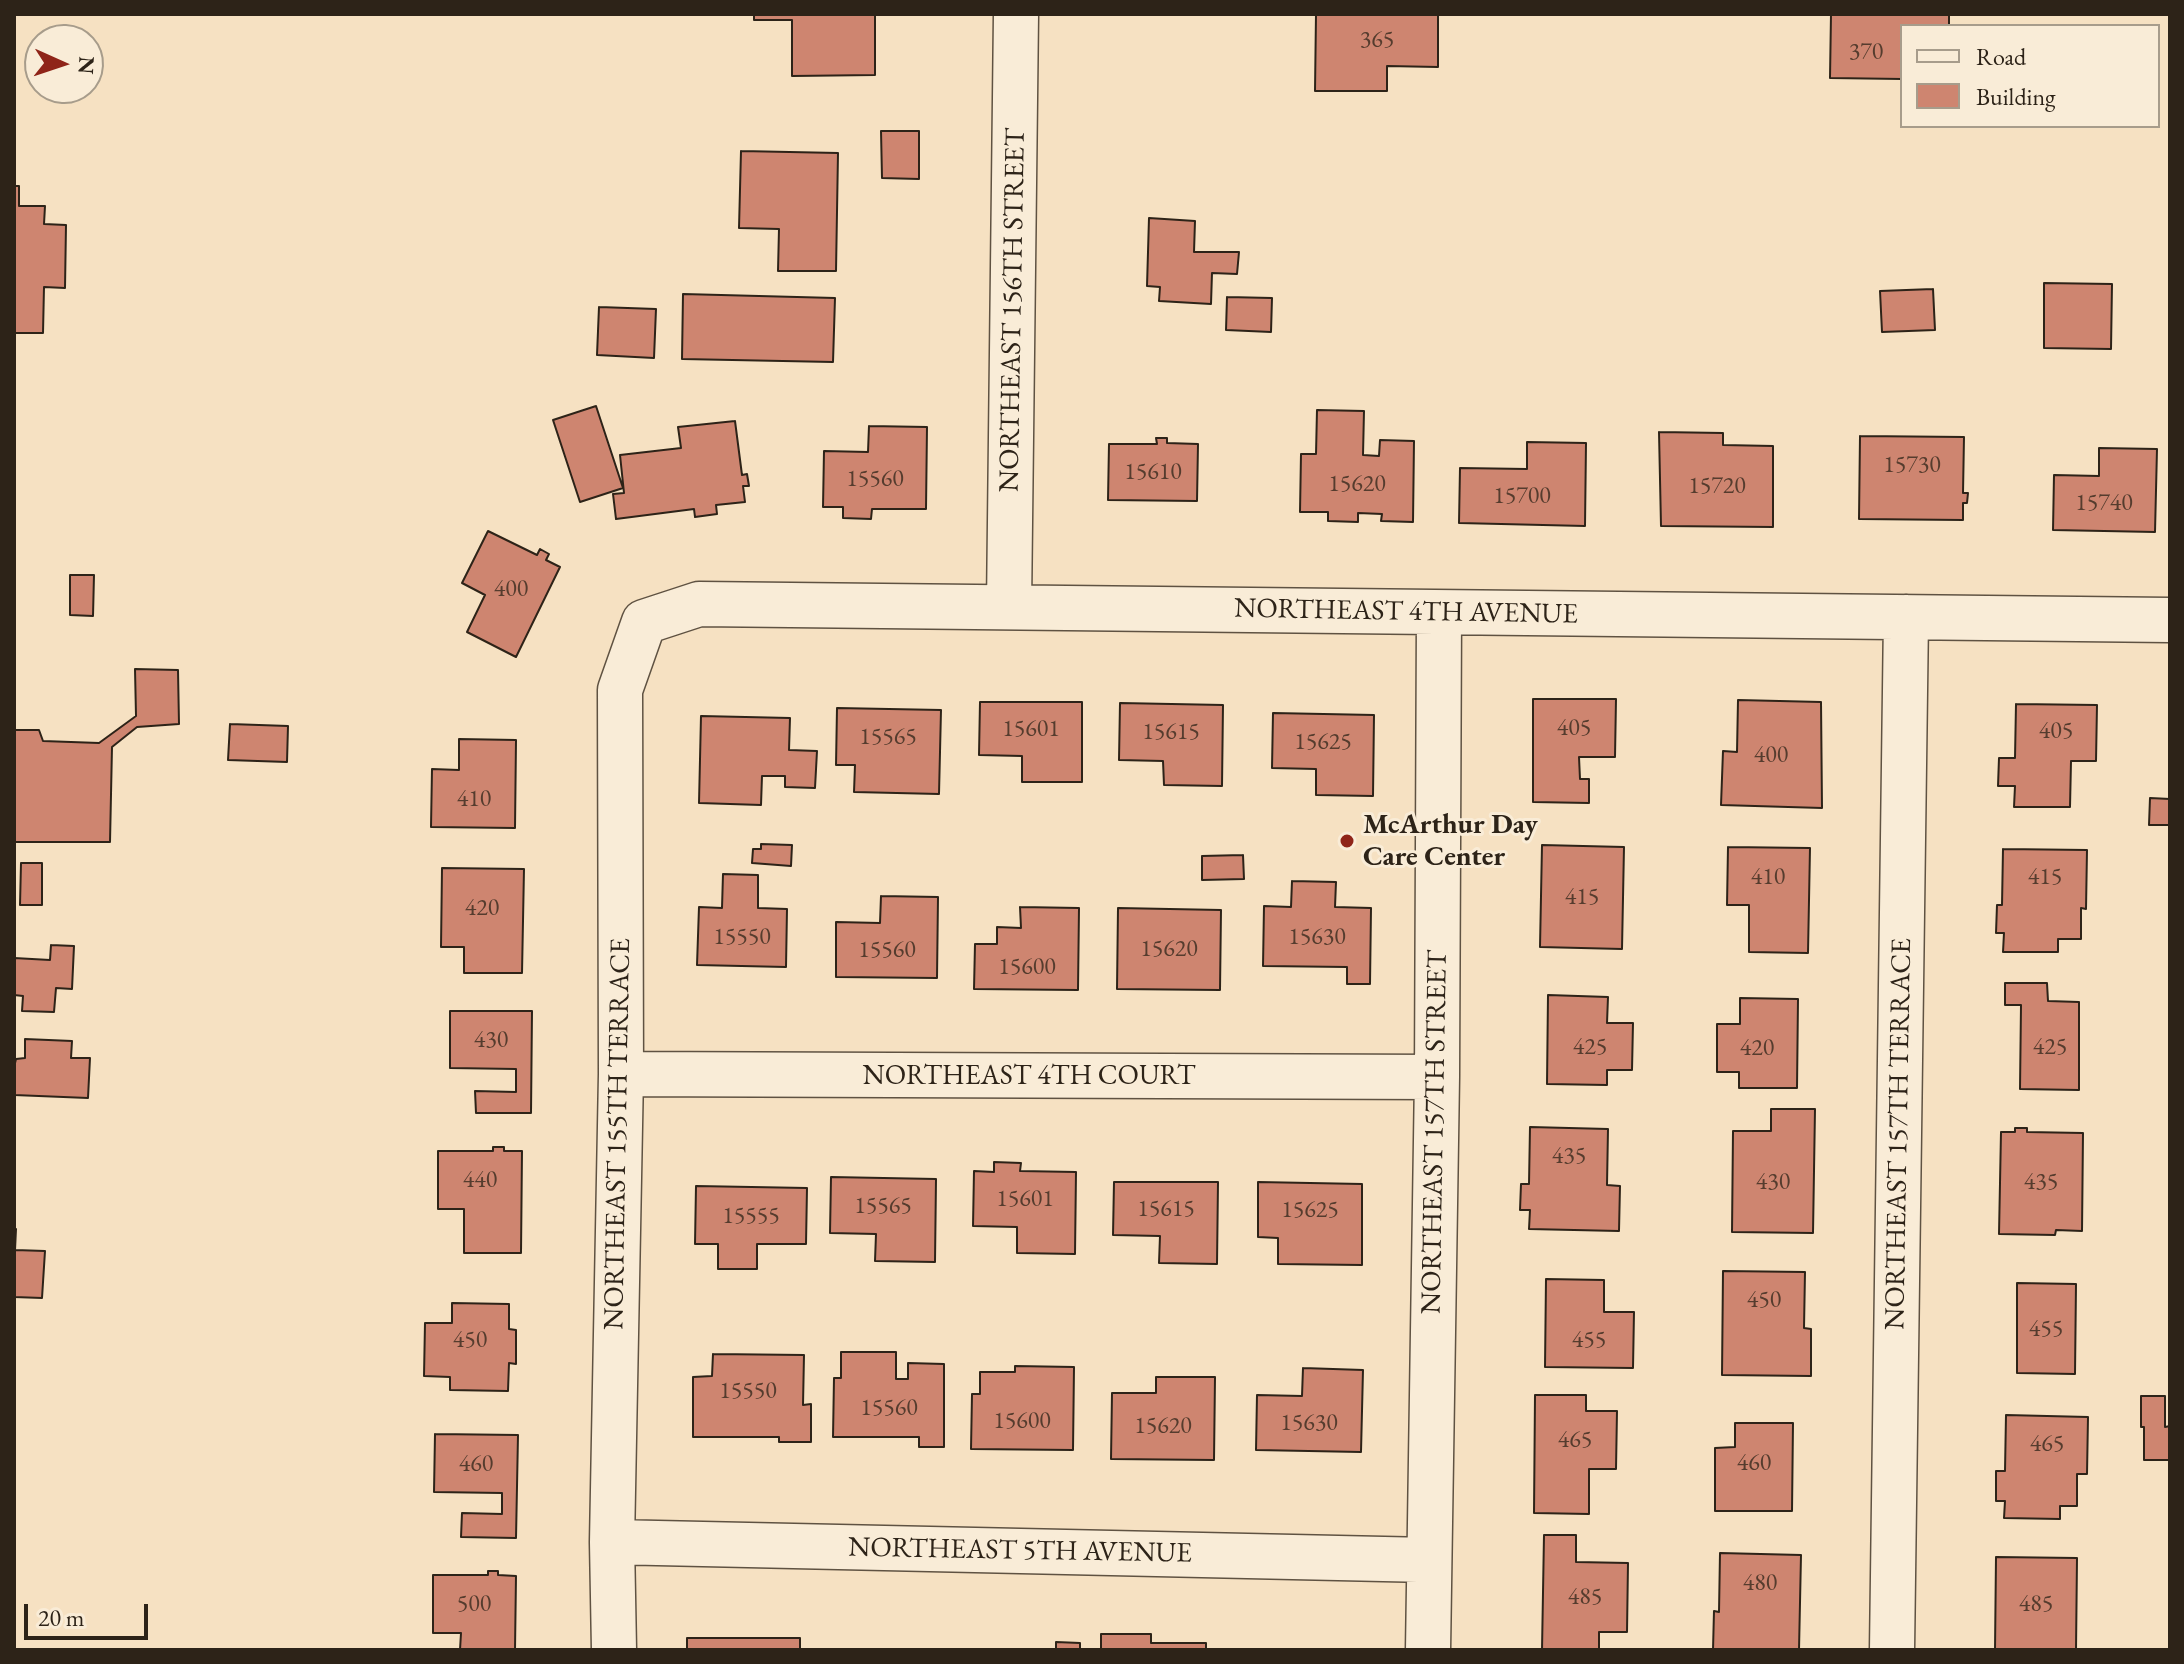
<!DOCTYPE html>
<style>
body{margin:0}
#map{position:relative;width:2184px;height:1664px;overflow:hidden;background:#f6e1c2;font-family:"EB Garamond",serif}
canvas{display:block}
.frame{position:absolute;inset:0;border:16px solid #2d2318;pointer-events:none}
.legend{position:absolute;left:1900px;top:24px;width:260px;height:104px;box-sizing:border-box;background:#f9ecd7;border:2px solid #a79c8b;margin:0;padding:10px 14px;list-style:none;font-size:24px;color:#2d2318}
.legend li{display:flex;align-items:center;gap:16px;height:40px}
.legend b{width:40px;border:2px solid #a79c8b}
.north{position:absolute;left:24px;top:24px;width:80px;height:80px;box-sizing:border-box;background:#f9ecd7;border:2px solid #a79c8b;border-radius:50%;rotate:93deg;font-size:22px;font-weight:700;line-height:32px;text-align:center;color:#2d2318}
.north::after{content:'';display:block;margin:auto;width:28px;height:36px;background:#8f2418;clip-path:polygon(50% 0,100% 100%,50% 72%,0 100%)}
.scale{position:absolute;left:24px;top:1604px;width:124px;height:36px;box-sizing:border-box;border:4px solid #2d2318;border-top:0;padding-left:10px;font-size:24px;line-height:28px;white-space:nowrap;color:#2d2318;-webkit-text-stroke:6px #f9ecd7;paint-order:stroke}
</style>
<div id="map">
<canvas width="2184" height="1664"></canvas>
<div class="frame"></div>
<ul class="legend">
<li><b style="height:10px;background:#f9ecd7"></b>Road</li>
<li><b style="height:22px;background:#ce8570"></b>Building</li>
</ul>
<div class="north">N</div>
<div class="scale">20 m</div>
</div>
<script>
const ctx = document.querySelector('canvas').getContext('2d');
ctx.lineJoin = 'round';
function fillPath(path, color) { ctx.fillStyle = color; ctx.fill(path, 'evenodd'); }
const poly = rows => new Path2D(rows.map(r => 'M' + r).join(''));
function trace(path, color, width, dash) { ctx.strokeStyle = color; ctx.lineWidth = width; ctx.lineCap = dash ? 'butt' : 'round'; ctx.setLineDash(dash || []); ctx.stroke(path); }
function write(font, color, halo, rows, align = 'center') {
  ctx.font = font + ' "EB Garamond",serif'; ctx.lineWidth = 6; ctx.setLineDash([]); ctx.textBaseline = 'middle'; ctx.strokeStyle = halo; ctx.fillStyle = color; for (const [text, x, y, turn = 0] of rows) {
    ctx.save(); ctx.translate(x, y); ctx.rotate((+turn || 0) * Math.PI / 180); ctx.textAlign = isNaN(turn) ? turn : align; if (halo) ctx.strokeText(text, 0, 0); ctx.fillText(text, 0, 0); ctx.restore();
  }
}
const building = poly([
 [754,14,875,14,875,75,792,76,792,20,754,20,754,14],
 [1316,14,1438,14,1438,67,1387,66,1387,91,1315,91,1316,14],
 [1831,14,1949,14,1949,26,1902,26,1902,79,1830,78,1831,14],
 [881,131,919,131,919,179,882,178,881,131],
 [741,151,838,153,836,271,778,271,779,229,739,228,741,151],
 [14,186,19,186,19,206,45,206,44,224,66,225,65,288,44,287,43,333,14,333,14,186],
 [1149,218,1195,221,1194,252,1239,252,1237,274,1212,273,1211,304,1159,301,1160,287,1147,286,1149,218],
 [2044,283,2112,284,2111,349,2044,348,2044,283],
 [1933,289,1935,330,1882,332,1880,291,1933,289],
 [683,294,835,298,833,362,682,359,683,294],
 [1227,297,1272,298,1271,332,1226,330,1227,297],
 [599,307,656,309,654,358,597,355,599,307],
 [596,406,623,488,580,502,553,420,596,406],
 [1317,410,1364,411,1363,455,1379,456,1380,440,1414,441,1413,522,1381,521,1382,514,1358,513,1358,522,1328,521,1328,512,1300,512,1301,454,1316,454,1317,410],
 [735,421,742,475,747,474,749,486,743,486,745,502,716,505,717,514,695,517,694,509,616,519,613,494,624,493,620,455,681,448,678,427,735,421],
 [869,426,927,427,926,509,872,509,871,519,843,518,843,507,823,507,824,451,868,452,869,426],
 [1659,432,1723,433,1723,445,1773,446,1773,527,1661,526,1659,432],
 [1860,436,1964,437,1963,493,1968,493,1967,503,1963,503,1963,520,1859,519,1860,436],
 [1156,438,1167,438,1167,443,1198,444,1197,501,1108,500,1109,444,1157,444,1156,438],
 [1527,442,1586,443,1585,526,1459,523,1460,468,1527,469,1527,442],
 [2099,448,2157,449,2155,532,2053,530,2054,475,2099,476,2099,448],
 [488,531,537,555,540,549,549,554,546,560,560,567,516,657,467,632,485,595,462,583,488,531],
 [70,575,94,575,93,616,70,615,70,575],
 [135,669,178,670,179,724,137,727,112,747,110,842,14,842,14,730,39,730,43,741,99,743,136,716,135,669],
 [1533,699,1616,699,1615,757,1579,757,1580,779,1589,779,1589,803,1533,802,1533,699],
 [1738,700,1821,702,1822,808,1721,805,1723,751,1737,752,1738,700],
 [980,702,1082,702,1082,782,1022,782,1022,756,979,755,980,702],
 [1120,703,1223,705,1222,786,1164,785,1163,761,1119,760,1120,703],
 [2016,704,2097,705,2096,761,2071,761,2070,807,2014,807,2015,786,1998,786,1999,758,2015,758,2016,704],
 [837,708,941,710,939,794,854,792,855,765,836,765,837,708],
 [1273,713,1374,715,1373,796,1316,795,1316,769,1272,768,1273,713],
 [701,716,790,718,789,750,817,751,815,788,785,787,785,776,762,776,761,805,699,803,701,716],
 [230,724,288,726,287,762,228,760,230,724],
 [459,739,516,740,515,828,431,827,432,769,459,770,459,739],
 [2150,798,2170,799,2170,825,2149,825,2150,798],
 [761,844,792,845,791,866,752,863,753,849,761,849,761,844],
 [1542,845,1624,847,1622,949,1540,947,1542,845],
 [1728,847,1810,848,1808,953,1749,952,1749,905,1727,905,1728,847],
 [2003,849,2087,850,2086,909,2081,908,2081,939,2058,939,2058,952,2003,952,2004,933,1996,933,1997,905,2002,905,2003,849],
 [1243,855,1244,879,1202,880,1202,856,1243,855],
 [21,863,42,863,42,905,20,905,21,863],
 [442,868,524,869,522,973,464,973,464,947,441,947,442,868],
 [723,874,758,875,758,908,787,909,786,967,697,965,699,907,722,908,723,874],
 [1292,881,1336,882,1335,907,1371,908,1370,984,1347,984,1347,967,1263,966,1264,906,1291,907,1292,881],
 [881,896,938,897,937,978,836,977,836,922,880,923,881,896],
 [1020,907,1079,908,1078,990,974,989,975,944,997,944,997,927,1021,928,1020,907],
 [1118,908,1221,910,1220,990,1117,989,1118,908],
 [51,945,74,946,72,989,56,988,54,1012,22,1011,23,996,14,995,14,958,50,960,51,945],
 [2005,983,2047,983,2048,1001,2079,1002,2079,1090,2020,1089,2021,1005,2005,1005,2005,983],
 [1548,995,1608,997,1607,1023,1633,1023,1632,1070,1607,1070,1607,1085,1547,1084,1548,995],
 [1740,998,1798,999,1797,1088,1739,1088,1739,1072,1717,1072,1717,1024,1740,1024,1740,998],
 [450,1011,532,1011,531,1113,476,1113,475,1091,516,1092,516,1069,450,1068,450,1011],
 [25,1039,72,1041,71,1058,90,1058,88,1098,14,1095,14,1067,16,1059,25,1058,25,1039],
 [1771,1109,1815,1109,1813,1233,1732,1232,1733,1131,1771,1131,1771,1109],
 [1530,1127,1608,1129,1607,1185,1620,1186,1619,1231,1529,1229,1530,1210,1520,1210,1521,1184,1529,1184,1530,1127],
 [2015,1128,2027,1128,2027,1132,2083,1133,2082,1231,2056,1230,2055,1235,1999,1234,2001,1132,2015,1132,2015,1128],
 [493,1147,504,1147,504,1151,522,1151,521,1253,464,1253,464,1209,438,1209,438,1151,493,1151,493,1147],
 [994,1162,1021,1163,1020,1171,1076,1172,1075,1254,1017,1253,1017,1227,973,1226,974,1171,994,1172,994,1162],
 [831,1177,936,1179,935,1262,875,1261,876,1234,830,1233,831,1177],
 [1114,1182,1218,1182,1217,1264,1159,1263,1160,1236,1113,1235,1114,1182],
 [1258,1182,1362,1184,1362,1265,1278,1264,1278,1238,1258,1237,1258,1182],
 [696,1186,807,1188,806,1244,757,1244,757,1269,718,1269,718,1244,695,1244,696,1186],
 [14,1229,16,1229,15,1250,45,1251,42,1298,14,1297,14,1229],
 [1723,1271,1805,1272,1804,1328,1811,1329,1811,1376,1722,1375,1723,1271],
 [1546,1279,1604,1280,1604,1312,1634,1312,1633,1368,1545,1367,1546,1279],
 [2017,1283,2076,1284,2075,1374,2017,1373,2017,1283],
 [452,1303,509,1304,509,1329,516,1330,516,1364,509,1363,508,1391,450,1390,450,1377,424,1376,425,1323,452,1323,452,1303],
 [841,1352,896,1352,896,1379,908,1379,908,1363,944,1364,944,1447,919,1447,919,1437,833,1437,834,1378,841,1378,841,1352],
 [713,1354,804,1355,803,1405,811,1404,811,1442,779,1442,779,1437,693,1437,693,1377,712,1376,713,1354],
 [1015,1366,1074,1367,1073,1450,971,1449,972,1394,980,1394,980,1372,1015,1372,1015,1366],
 [1303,1368,1363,1370,1361,1452,1256,1450,1257,1395,1302,1396,1303,1368],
 [1156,1377,1215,1377,1214,1460,1111,1459,1112,1393,1156,1393,1156,1377],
 [1535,1395,1586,1395,1586,1411,1617,1411,1616,1469,1589,1469,1589,1514,1534,1513,1535,1395],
 [2141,1396,2165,1396,2165,1427,2170,1426,2170,1460,2144,1460,2144,1427,2141,1427,2141,1396],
 [2006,1415,2088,1417,2087,1474,2077,1474,2077,1506,2060,1506,2060,1519,2004,1518,2005,1501,1996,1501,1996,1471,2005,1471,2006,1415],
 [1735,1423,1793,1423,1792,1511,1715,1511,1715,1448,1735,1447,1735,1423],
 [435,1434,518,1435,516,1538,461,1537,462,1513,502,1514,502,1493,434,1492,435,1434],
 [1544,1535,1576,1535,1576,1562,1628,1563,1627,1632,1599,1632,1599,1650,1542,1650,1544,1535],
 [1720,1553,1801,1555,1799,1650,1713,1650,1714,1611,1719,1612,1720,1553],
 [1996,1557,2077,1558,2076,1650,1995,1650,1996,1557],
 [488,1571,498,1571,498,1575,516,1576,515,1650,460,1650,461,1633,433,1633,433,1575,488,1575,488,1571],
 [1101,1634,1151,1634,1151,1643,1206,1643,1206,1650,1101,1650,1101,1634],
 [687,1638,800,1638,800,1650,687,1650,687,1638],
 [1056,1642,1080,1643,1080,1650,1056,1650,1056,1642]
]);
fillPath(building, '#ce8570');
trace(building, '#2d2318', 2);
const street = poly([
 [1009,606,1016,14],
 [621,1074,1437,1077],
 [612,1542,1429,1560],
 [614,1650,612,1542,621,1074,620,690,644,622,699,604,2170,620],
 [1428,1650,1437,1077,1439,613],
 [1892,1650,1906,617]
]);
trace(street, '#5f5242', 47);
trace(street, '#f9ecd7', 44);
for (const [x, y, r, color] of [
 [1347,841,8,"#8f2418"]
]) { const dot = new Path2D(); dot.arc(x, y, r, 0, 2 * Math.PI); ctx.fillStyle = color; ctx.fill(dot); trace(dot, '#f9ecd7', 3); }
write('24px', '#553c2e', null, [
 ["365",1377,40],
 ["370",1866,52],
 ["15730",1912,465],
 ["15610",1153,472],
 ["15560",875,479],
 ["15620",1357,484],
 ["15720",1717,486],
 ["15700",1522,496],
 ["15740",2104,503],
 ["400",511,589],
 ["405",1574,728],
 ["15601",1031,729],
 ["405",2056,731],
 ["15615",1171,732],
 ["15565",888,737],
 ["15625",1323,742],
 ["400",1771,755],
 ["410",474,799],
 ["410",1768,877],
 ["415",2045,877],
 ["415",1582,897],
 ["420",482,908],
 ["15550",742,937],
 ["15630",1317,937],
 ["15620",1169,949],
 ["15560",887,950],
 ["15600",1027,967],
 ["430",491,1040],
 ["425",1590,1047],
 ["425",2050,1047],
 ["420",1757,1048],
 ["435",1569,1156],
 ["440",480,1180],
 ["430",1773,1182],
 ["435",2041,1182],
 ["15601",1025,1199],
 ["15565",883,1206],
 ["15615",1166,1209],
 ["15625",1310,1210],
 ["15555",751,1216],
 ["450",1764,1300],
 ["455",2046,1329],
 ["450",470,1340],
 ["455",1589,1340],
 ["15550",748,1391],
 ["15560",889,1408],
 ["15600",1022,1421],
 ["15630",1309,1423],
 ["15620",1163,1426],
 ["465",1575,1440],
 ["465",2047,1444],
 ["460",1754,1463],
 ["460",476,1464],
 ["480",1760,1583],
 ["485",1585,1597],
 ["500",474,1604],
 ["485",2036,1604]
]);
write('28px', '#2d2318', '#f9ecd7', [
 ["NORTHEAST 156TH STREET",1013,310,-89],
 ["NORTHEAST 4TH AVENUE",1406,612,1],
 ["NORTHEAST 4TH COURT",1029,1076],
 ["NORTHEAST 157TH STREET",1435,1132,-89],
 ["NORTHEAST 155TH TERRACE",618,1134,-89],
 ["NORTHEAST 157TH TERRACE",1899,1134,-89],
 ["NORTHEAST 5TH AVENUE",1020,1551,1]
]);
write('bold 28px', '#2d2318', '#f9ecd7', [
 ["McArthur Day",1363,825],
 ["Care Center",1363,857]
], 'left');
</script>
